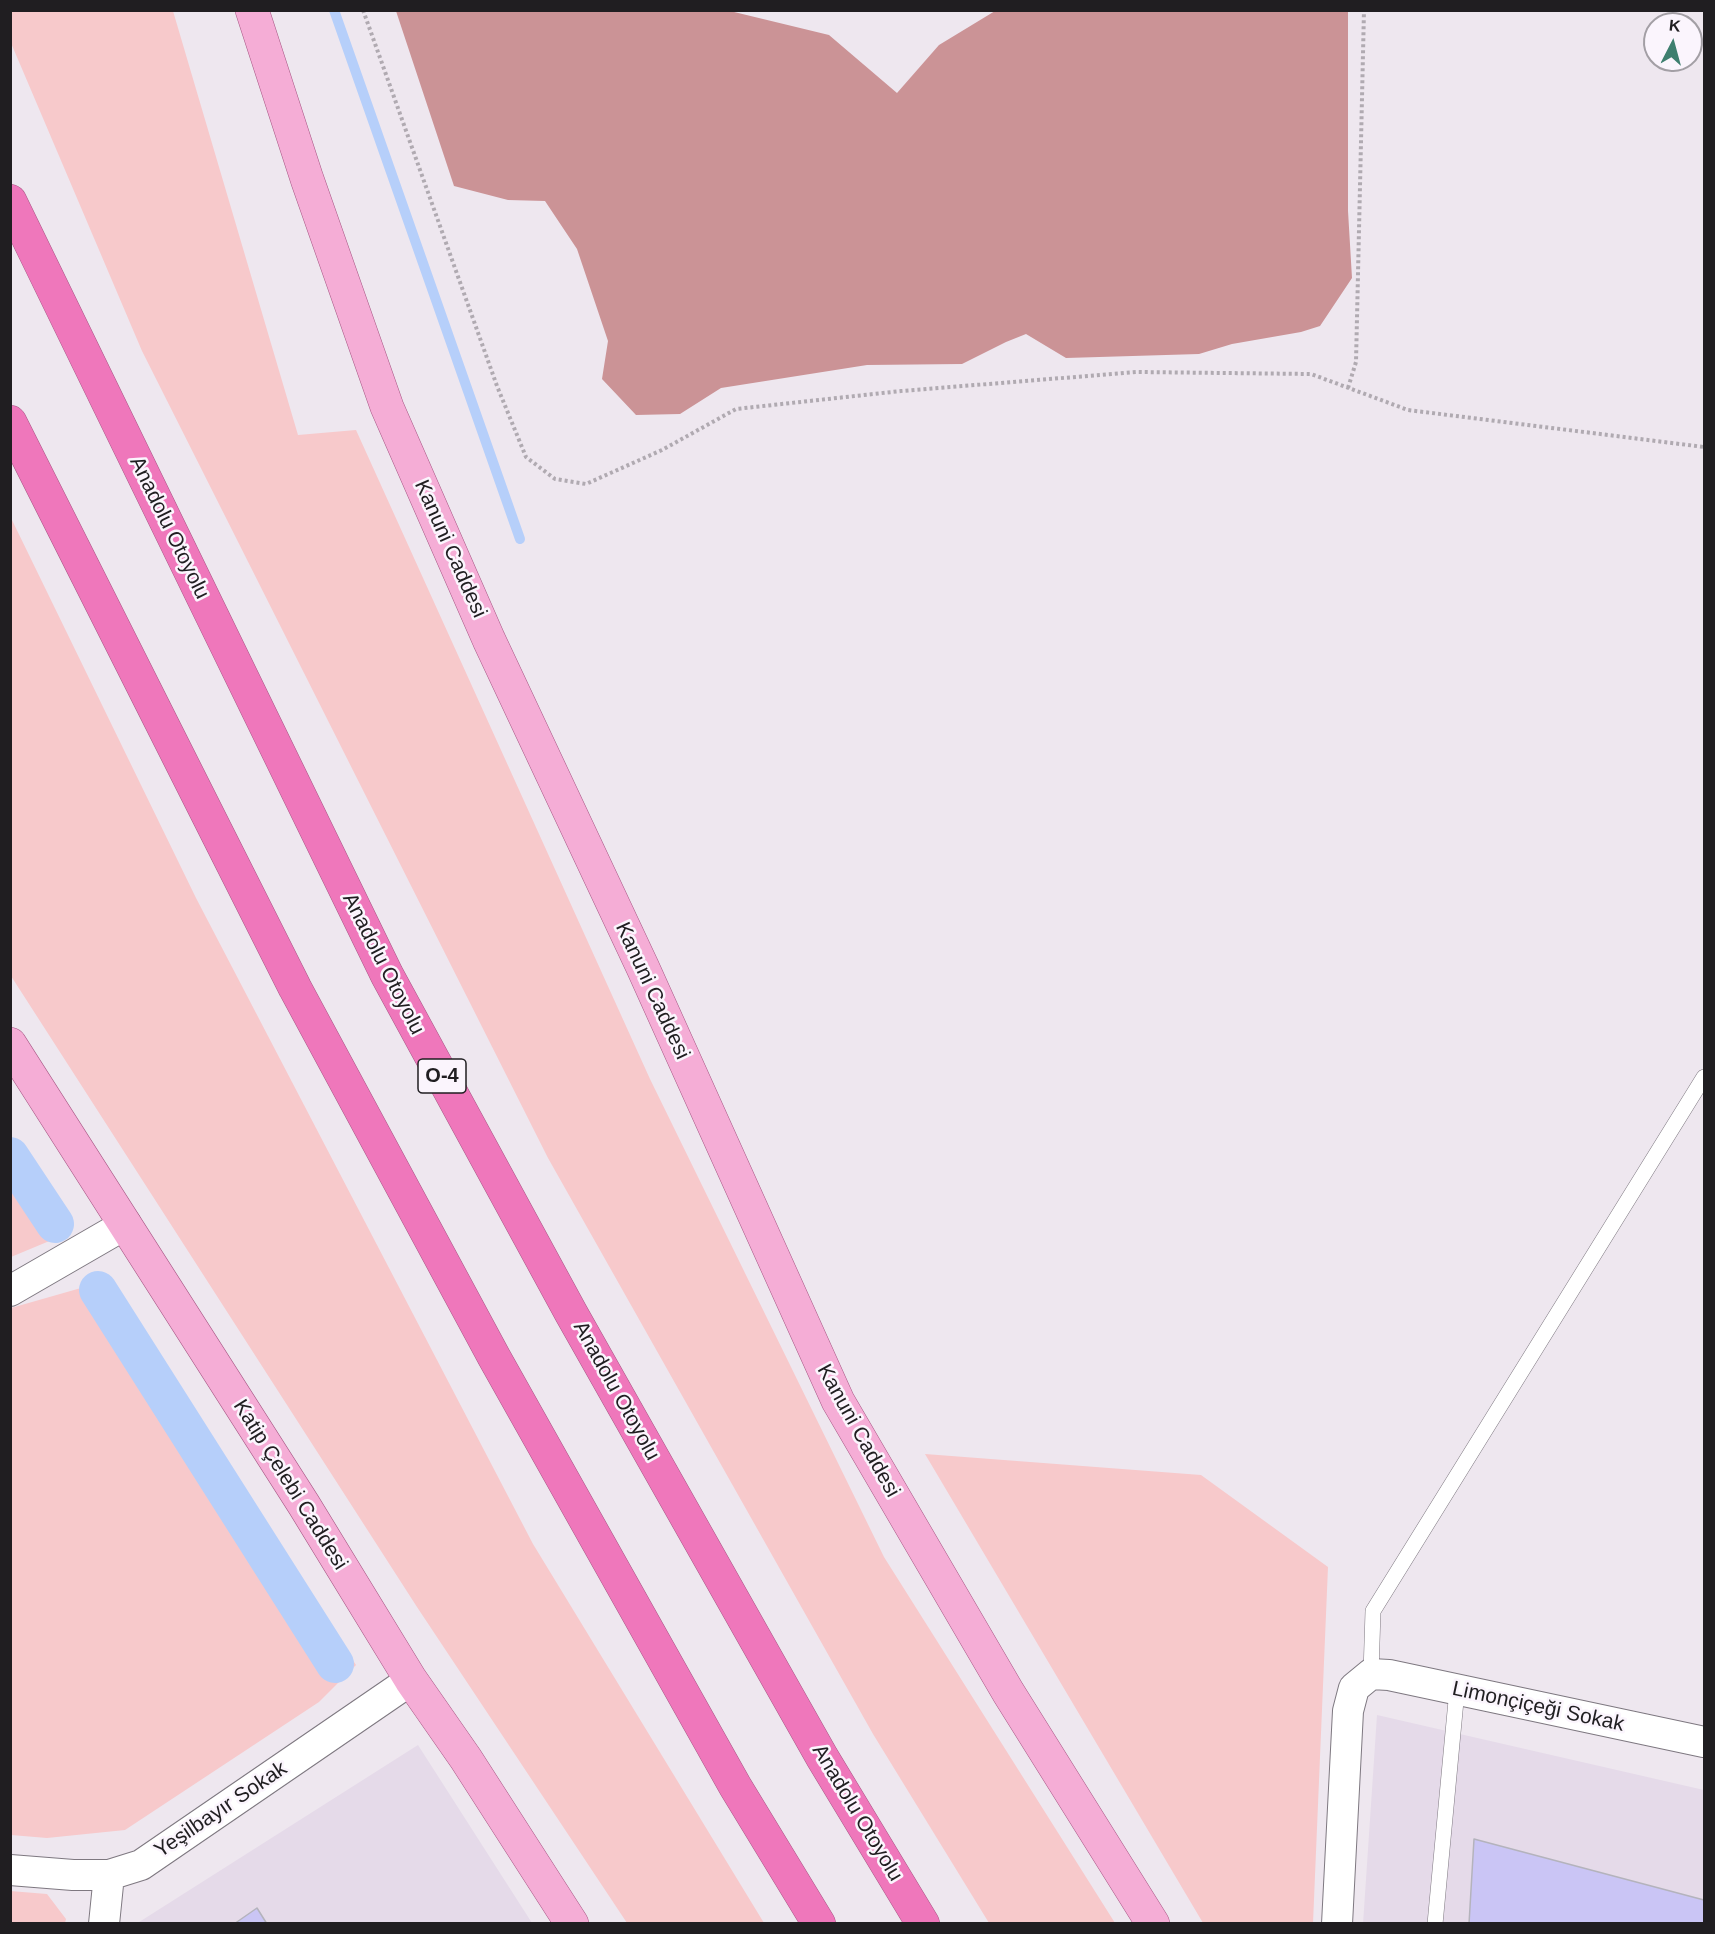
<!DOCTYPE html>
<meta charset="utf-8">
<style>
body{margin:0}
#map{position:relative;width:1715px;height:1934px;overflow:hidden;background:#eee7ef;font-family:Arial,sans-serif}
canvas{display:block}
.frame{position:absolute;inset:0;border:12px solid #201e21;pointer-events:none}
.north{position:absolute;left:1643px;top:12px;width:60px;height:60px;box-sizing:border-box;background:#fbf5fd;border:2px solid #a39fa5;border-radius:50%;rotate:6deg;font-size:16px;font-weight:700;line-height:24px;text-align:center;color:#201e21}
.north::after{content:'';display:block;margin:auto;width:21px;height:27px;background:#3e7f6f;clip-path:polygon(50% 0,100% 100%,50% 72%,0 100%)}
</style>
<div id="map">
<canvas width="1715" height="1934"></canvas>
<div class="frame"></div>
<div class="north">K</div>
</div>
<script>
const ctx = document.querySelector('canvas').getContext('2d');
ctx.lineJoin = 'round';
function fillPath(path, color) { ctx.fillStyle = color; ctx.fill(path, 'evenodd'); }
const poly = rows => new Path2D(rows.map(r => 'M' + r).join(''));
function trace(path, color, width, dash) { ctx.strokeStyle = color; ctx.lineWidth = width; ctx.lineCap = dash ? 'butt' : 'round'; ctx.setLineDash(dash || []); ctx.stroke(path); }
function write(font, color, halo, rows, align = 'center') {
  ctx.font = font + ' Arial,sans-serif'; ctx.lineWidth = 5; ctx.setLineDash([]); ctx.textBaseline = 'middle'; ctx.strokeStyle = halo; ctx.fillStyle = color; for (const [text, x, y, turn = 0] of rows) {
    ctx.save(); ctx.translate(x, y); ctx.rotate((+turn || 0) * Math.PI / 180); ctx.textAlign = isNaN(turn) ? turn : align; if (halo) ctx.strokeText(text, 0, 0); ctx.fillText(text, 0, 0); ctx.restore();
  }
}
fillPath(poly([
 [1377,1715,1704,1790,1704,1923,1363,1924],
 [418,1745,532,1923,136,1924]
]), '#e5dae9');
fillPath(poly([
 [10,11,173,11,298,435,356,430,650,1079,884,1557,1115,1923,989,1923,873,1734,548,1158,142,351,11,43],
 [11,518,196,898,533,1544,764,1923,627,1923,417,1607,11,976],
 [10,1138,71,1232,11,1257,10,1257],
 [108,1284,356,1665,319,1702,125,1830,47,1838,11,1835,11,1308,81,1288],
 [925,1454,1201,1475,1328,1567,1313,1923,1203,1923],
 [10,1891,47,1894,66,1919,65,1923,11,1923]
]), '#f7c9cb');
fillPath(poly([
 [396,11,730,11,829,35,897,93,939,45,995,11,1348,11,1348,211,1352,278,1320,326,1301,332,1232,344,1199,354,1066,358,1026,334,1006,342,962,364,867,365,721,388,680,414,636,415,602,379,608,341,577,249,545,201,508,200,454,186]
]), '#cb9396');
trace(poly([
 [334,10,520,539]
]), '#b6cffa', 10);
trace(poly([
 [10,1156,55,1224],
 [98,1290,335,1664]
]), '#b6cffa', 38);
const building = poly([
 [1474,1839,1704,1900,1704,1924,1469,1924,1474,1839],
 [257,1908,267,1924,234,1924,257,1908]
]);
fillPath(building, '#cac5f5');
trace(building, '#b4b3bc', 1.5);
const lane = poly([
 [1371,1674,1373,1611,1704,1077],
 [1435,1924,1457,1690]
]);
const street = poly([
 [10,1291,126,1224],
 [10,1870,73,1875,109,1875,141,1865,411,1680],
 [104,1924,109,1875],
 [1337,1924,1348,1711,1354,1688,1371,1674,1389,1675,1704,1742]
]);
const primary = poly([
 [252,10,307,179,387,407,489,640,643,968,838,1401,1008,1692,1153,1924],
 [10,1044,304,1505,411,1680,466,1759,572,1924]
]);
const highway = poly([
 [10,201,387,975,571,1313,822,1757,923,1924],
 [10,422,295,988,494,1357,735,1786,819,1924]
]);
trace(lane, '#7e7880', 16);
trace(street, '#7e7880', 32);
trace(primary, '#a75885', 34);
trace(highway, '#a75885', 34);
trace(poly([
 [363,10,497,386,526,457,555,479,586,484,662,450,736,409,901,391,1137,372,1311,374,1408,410,1704,447],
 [1348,388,1356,362,1364,10]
]), '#b0aab1', 4, [3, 3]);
trace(lane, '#fff', 15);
trace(street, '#fff', 30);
trace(primary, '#f5add6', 33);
trace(highway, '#ef77bb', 33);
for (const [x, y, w] of [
 [442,1076,48]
]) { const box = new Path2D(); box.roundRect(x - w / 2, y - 17, w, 34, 4.5); ctx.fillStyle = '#fbf5fd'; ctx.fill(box); trace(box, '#201e21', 1.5); }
write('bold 20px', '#201e21', null, [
 ["O-4",442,1076]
]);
write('21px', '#201e21', '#fbf5fd', [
 ["Anadolu Otoyolu",169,528,64],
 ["Kanuni Caddesi",450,549,66],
 ["Anadolu Otoyolu",383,964,63],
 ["Kanuni Caddesi",652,991,65],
 ["Anadolu Otoyolu",616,1391,61],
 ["Kanuni Caddesi",858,1431,61],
 ["Katip Çelebi Caddesi",290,1485,58],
 ["Limonçiçeği Sokak",1538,1707,12],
 ["Yeşilbayır Sokak",221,1810,-34],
 ["Anadolu Otoyolu",857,1813,59]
]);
</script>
